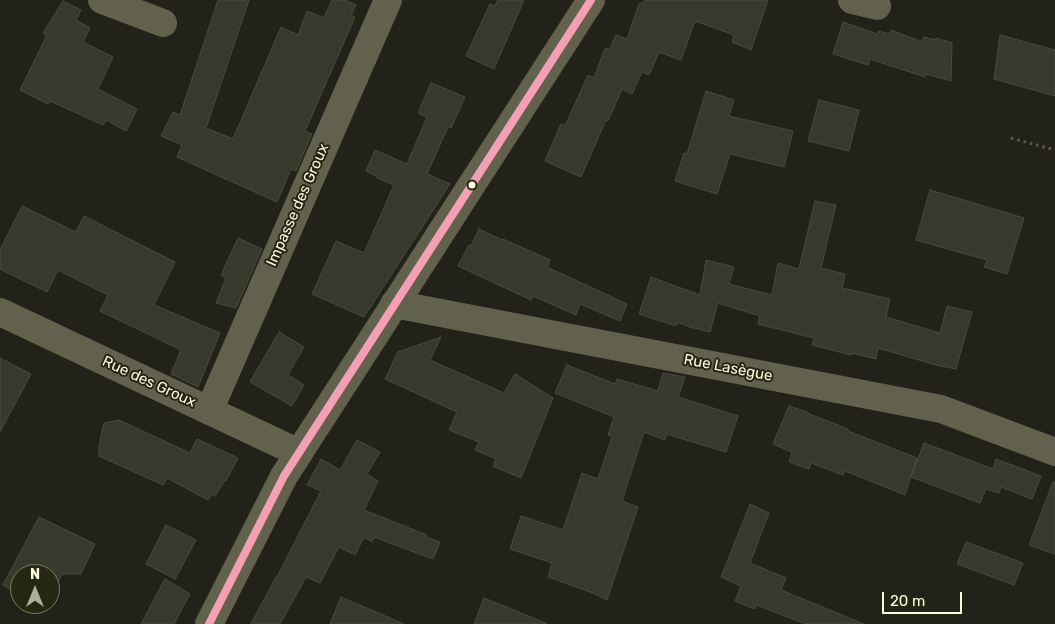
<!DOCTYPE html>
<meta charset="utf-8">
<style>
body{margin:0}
#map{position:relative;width:1055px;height:624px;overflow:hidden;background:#222218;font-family:Rubik,sans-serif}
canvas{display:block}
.north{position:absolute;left:10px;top:564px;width:50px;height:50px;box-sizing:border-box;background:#252713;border:1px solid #7a7c64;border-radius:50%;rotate:0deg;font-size:14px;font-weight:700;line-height:20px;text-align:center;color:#fafbdd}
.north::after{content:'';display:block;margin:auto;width:18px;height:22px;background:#aeaf98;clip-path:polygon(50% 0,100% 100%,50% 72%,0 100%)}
.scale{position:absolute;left:882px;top:592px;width:80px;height:22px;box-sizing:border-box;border:2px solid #fafbdd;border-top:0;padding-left:6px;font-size:15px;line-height:18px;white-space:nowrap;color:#fafbdd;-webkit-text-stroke:4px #252713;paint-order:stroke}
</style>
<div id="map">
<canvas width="1055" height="624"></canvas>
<div class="north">N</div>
<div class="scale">20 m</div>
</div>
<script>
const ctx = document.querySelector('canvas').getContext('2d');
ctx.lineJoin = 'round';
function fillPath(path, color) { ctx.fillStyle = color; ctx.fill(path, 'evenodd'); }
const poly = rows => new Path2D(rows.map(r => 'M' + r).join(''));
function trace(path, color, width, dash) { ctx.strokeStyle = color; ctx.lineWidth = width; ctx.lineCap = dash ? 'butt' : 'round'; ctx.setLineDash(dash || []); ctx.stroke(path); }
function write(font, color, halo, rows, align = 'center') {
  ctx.font = font + ' Rubik,sans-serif'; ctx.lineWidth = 4; ctx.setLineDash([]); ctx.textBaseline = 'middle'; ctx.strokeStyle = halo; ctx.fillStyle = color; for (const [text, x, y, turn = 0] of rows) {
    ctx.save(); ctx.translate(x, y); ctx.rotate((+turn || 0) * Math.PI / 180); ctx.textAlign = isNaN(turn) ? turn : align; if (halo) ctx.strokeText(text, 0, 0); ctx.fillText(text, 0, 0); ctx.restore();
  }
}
const building = poly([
 [218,0,249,0,206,128,233,139,281,27,298,35,307,11,324,18,332,0,345,0,356,5,351,15,355,17,305,131,312,134,296,171,291,169,277,202,177,157,182,145,161,136,173,112,180,115,218,0],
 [498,0,524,0,494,69,466,56,490,4,495,6,498,0],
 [645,0,768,0,751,50,732,42,734,35,695,21,681,60,659,52,649,75,642,72,632,94,622,89,608,121,606,120,581,177,545,161,561,124,565,126,588,75,594,78,605,48,610,49,616,35,627,39,639,4,645,2,645,0],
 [63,1,81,10,76,20,90,28,83,42,113,57,98,89,137,109,126,131,106,120,103,125,50,101,48,104,20,90,47,35,43,33,63,1],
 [843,22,877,34,879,31,889,34,891,30,922,42,924,37,935,40,936,38,952,43,951,81,926,74,925,77,870,59,868,65,833,54,843,22],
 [1000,35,1055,50,1055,96,994,79,1000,35],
 [431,83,465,97,451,128,448,127,427,174,450,184,364,317,312,294,336,241,364,253,394,185,377,178,378,177,366,171,375,150,407,164,427,117,418,113,431,83],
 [706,91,734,100,729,116,793,131,784,167,730,154,717,194,675,181,684,153,687,154,706,91],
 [819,100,859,110,849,151,808,141,819,100],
 [930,190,1024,218,1007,274,984,267,987,260,916,240,930,190],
 [815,201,836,205,821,268,845,274,842,288,890,299,886,317,940,333,947,306,972,312,956,369,936,365,878,348,876,359,851,353,851,355,812,345,814,338,758,324,760,316,718,303,710,332,690,327,677,322,676,326,639,314,651,277,700,295,706,260,734,267,729,284,772,295,778,263,799,269,815,201],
 [22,206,76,232,84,216,175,262,154,305,220,333,198,387,171,374,181,350,100,311,108,295,58,270,47,292,0,269,0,250,22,206],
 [479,229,502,240,503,239,550,260,547,267,627,304,620,321,580,304,576,315,533,296,531,300,458,266,469,245,471,246,479,229],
 [238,238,262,249,236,308,216,303,226,278,221,275,238,238],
 [279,332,304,347,288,375,304,385,292,406,250,382,279,332],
 [441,337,430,360,504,393,515,374,553,398,521,478,493,466,496,459,475,450,479,442,449,430,457,412,385,379,398,352,441,337],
 [0,358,31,374,0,432,0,358],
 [567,365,615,384,617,379,658,391,663,373,685,377,678,397,738,416,726,452,666,434,665,440,644,432,622,501,638,507,607,600,593,593,548,577,552,563,510,549,521,516,563,530,582,473,598,479,612,437,608,435,614,417,555,393,567,365],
 [789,406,807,412,807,413,848,429,848,431,917,458,905,495,845,471,843,475,811,463,809,469,789,462,792,452,773,444,789,406],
 [119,420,190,453,197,439,238,458,226,481,225,480,215,496,212,494,208,500,167,478,163,485,99,456,99,446,104,423,119,420],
 [357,440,380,452,367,474,378,481,364,510,427,535,426,537,440,542,433,559,374,537,372,542,364,537,355,555,339,547,320,583,306,577,280,624,251,624,276,577,277,577,321,491,307,485,321,459,340,470,357,440],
 [924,443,993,469,996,459,1041,476,1032,499,1001,487,999,493,986,489,980,503,911,477,924,443],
 [1053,482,1055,482,1055,554,1029,545,1053,482],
 [750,504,769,513,750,563,786,578,781,590,864,624,806,624,756,605,755,609,735,601,741,586,721,577,750,504],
 [39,517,95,544,81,574,62,574,50,598,50,574,20,574,20,595,3,585,39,517],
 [166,525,196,540,175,579,146,564,166,525],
 [966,542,1023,563,1014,585,957,564,966,542],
 [165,579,190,594,174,624,141,624,165,579],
 [341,597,404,624,330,624,341,597],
 [484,598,546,623,546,624,474,624,484,598]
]);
fillPath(building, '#38392d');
trace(building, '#4a4b3c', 1);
trace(poly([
 [1011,138,1055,150]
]), '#62564c', 3, [2.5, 4]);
trace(poly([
 [102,0,163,23],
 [852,0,877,6],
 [394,304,941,409,1055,452],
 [0,312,299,453],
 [209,411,388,0],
 [209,624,284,476,591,0]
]), '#62614e', 28);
trace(poly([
 [209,624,284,476,591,0]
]), '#f59fb4', 8);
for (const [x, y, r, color] of [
 [472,185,4.5,"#fafbdd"]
]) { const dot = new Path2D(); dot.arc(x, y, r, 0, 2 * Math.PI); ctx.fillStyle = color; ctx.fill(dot); trace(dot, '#252713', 2); }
write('15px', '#fafbdd', '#252713', [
 ["Impasse des Groux",298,205,-66],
 ["Rue Lasègue",728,368,11],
 ["Rue des Groux",149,382,25]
]);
</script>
